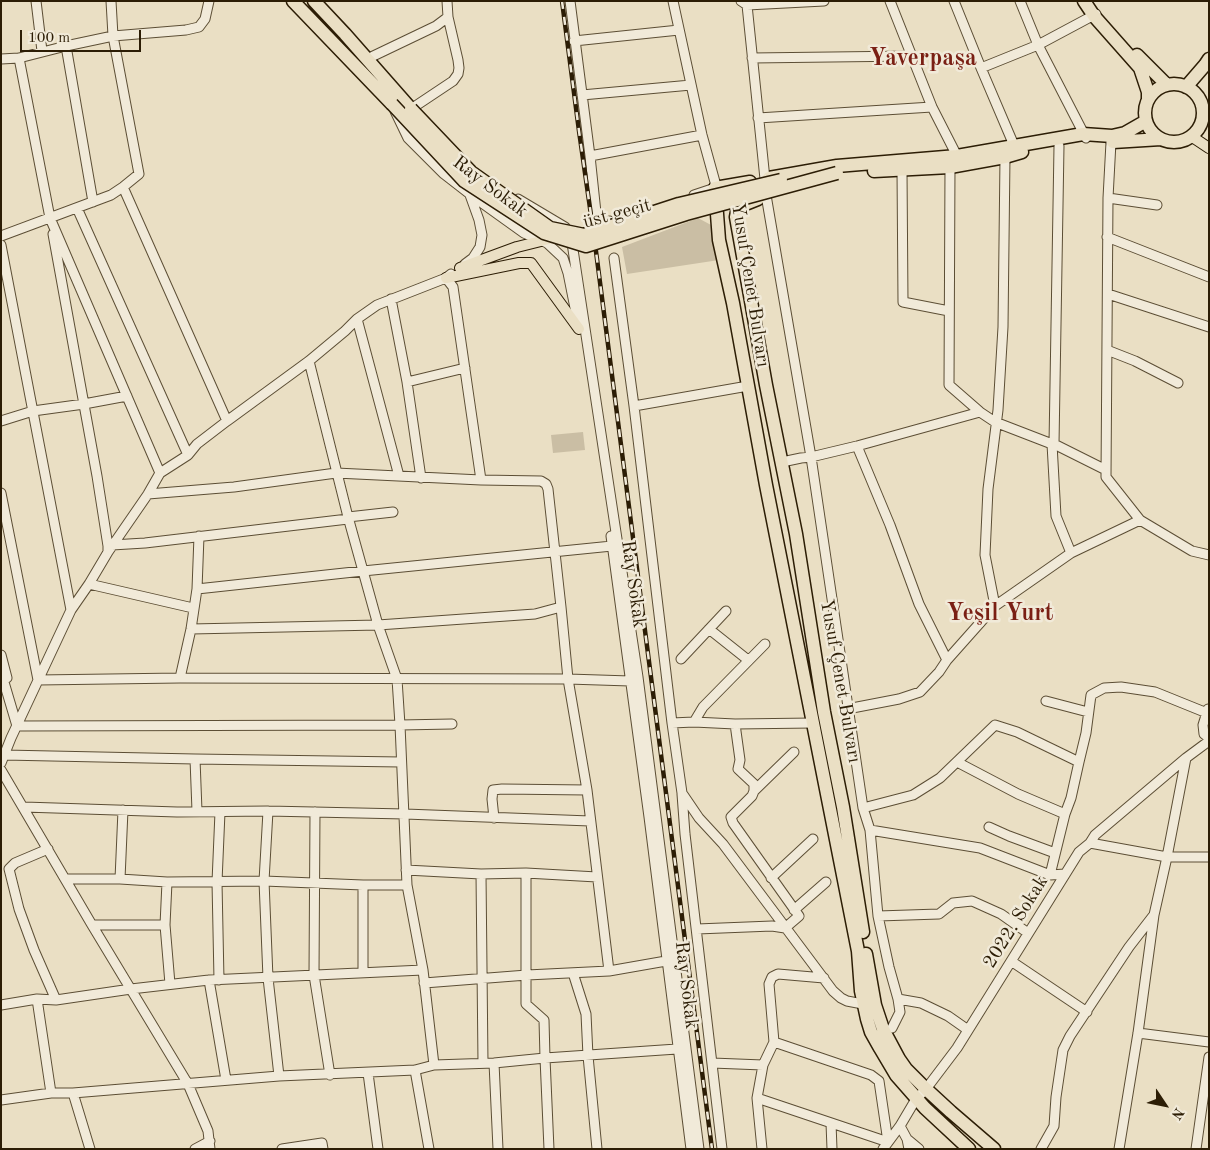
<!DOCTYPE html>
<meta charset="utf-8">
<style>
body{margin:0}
#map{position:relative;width:1210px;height:1150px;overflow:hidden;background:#eadfc4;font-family:"Old Standard TT",serif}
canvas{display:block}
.frame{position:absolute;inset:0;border:2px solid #2c1d05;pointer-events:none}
.north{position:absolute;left:1140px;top:1080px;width:50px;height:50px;-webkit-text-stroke:4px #f1ead9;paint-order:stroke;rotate:124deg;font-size:14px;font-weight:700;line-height:20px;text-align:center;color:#2c1d05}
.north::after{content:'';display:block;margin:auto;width:18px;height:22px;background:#2c1d05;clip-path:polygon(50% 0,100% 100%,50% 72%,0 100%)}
.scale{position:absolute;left:20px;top:30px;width:121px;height:22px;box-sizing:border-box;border:2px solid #2c1d05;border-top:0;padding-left:6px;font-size:15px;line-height:18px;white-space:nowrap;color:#2c1d05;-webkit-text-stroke:4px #f1ead9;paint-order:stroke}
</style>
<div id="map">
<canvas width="1210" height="1150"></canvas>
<div class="frame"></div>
<div class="north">N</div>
<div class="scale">100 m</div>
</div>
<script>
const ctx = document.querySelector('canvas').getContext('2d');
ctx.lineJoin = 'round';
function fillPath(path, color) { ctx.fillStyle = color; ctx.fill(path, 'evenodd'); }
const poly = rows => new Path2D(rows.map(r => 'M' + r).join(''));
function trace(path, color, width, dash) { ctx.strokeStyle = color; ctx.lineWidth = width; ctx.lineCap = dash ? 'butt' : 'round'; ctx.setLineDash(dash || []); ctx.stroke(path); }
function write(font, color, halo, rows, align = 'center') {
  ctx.font = font + ' "Old Standard TT",serif'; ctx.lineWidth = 5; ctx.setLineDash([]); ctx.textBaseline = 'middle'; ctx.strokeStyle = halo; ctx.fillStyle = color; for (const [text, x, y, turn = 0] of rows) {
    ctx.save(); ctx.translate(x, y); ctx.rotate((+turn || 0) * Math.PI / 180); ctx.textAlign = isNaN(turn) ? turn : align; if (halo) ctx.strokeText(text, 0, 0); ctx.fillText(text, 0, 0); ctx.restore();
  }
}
fillPath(poly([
 [698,218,711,225,719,260,627,274,622,247],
 [583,432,585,450,553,453,551,435]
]), '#cabea4');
const minor = poly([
 [36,1,42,51],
 [570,1,590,156,597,222,599,225,610,221],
 [673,1,702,135,715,182,715,188,694,195],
 [741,1,747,5,824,1],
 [890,1,932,107,957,156],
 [954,1,981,68,1016,150],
 [1020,1,1038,45,1086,138],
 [747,5,765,179],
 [574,41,679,30],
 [66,46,93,202],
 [19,58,50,218,160,473],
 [752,58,911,56],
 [1,59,19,58,66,46,113,36,186,30,199,27,205,19,209,1],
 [367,59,436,26,448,17,447,1],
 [981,68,1038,45,1096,14],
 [582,95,691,85],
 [395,111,408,138,444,174,471,195,524,233,547,243,563,258,568,273,579,328],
 [415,111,411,109,453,81,458,74,459,68,458,60,448,17],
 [758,118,932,107],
 [1111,142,1108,198,1106,477,1140,520,1192,551,1209,555],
 [1059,146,1054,444,1052,444,1056,516,1071,553],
 [590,156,702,135],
 [950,167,949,385,980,412,995,422,1052,444],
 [902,170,903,302,949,311],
 [123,187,227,421],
 [766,195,811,457,863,808,870,830,878,916,889,967,898,999,900,1012,892,1028],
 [1108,198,1157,205],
 [518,199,565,227,572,243,638,677,699,1149],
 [77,208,188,455],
 [53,234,97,476,108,546,108,552],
 [1,236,111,195,123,187,139,174,113,36,111,1],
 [1107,237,1209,277],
 [1,245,71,610],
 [614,258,634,406,672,723,682,793,699,818,723,844,833,991,841,998,847,1001,868,1005],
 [465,264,473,258,480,247,482,235,479,220,470,195],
 [446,278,453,287,481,480],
 [1108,294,1209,327],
 [391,299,407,382,421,478],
 [357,319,399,476],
 [1107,350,1135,361,1178,383],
 [309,361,348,517,378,625,397,679,400,725,407,885,423,970,434,1065],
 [407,382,465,368],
 [634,406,748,386],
 [1,421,33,411,84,404,127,396],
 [1054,444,1106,470],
 [857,446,890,525,919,604,947,660],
 [782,462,801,458,811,457,857,446,980,412],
 [1,493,38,680,180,678,568,679,630,681],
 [148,494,234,487,336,473,481,480,541,481,546,484,548,489,561,607,535,614,378,625,191,629],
 [348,517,393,512],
 [611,536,649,817,691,1149],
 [112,545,145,543,348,519],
 [89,584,193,608],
 [197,589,363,571,612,546],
 [995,606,985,555,988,489,998,410,1003,327,1005,157],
 [561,607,568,679,587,790,609,971],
 [709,629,748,660],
 [1,655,7,678],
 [681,659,726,611],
 [1,672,17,726,400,725,452,724],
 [180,678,191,629,197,589,199,536],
 [1046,701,1088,712],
 [847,709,899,699,920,692,939,672,947,660,995,606,1071,553,1140,520],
 [1208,709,1203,725,1204,734,1209,738],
 [694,722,703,707,765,644],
 [672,723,694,722,735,724,813,723],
 [4,755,195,759,401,762],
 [1186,758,1167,857,1209,857],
 [195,759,197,811],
 [957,762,1018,794,1065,814],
 [1,763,11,738,71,610,89,584,108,552,148,494,160,473,188,455,197,444,227,421,309,361,345,331,357,319,377,305,446,278,451,274],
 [1,770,92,925,188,1084,208,1131,210,1149],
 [754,791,794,752],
 [682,794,685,834,722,1149],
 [24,807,177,812,268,811,405,814,590,821],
 [863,808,913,795,940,778,995,725,1017,732,1079,762],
 [268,811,264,881,268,978,279,1076],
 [315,812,314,975,330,1075],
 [494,818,492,799,493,790,502,789,587,790],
 [989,827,1009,836,1055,853],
 [870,830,980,848,1050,875],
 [1090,843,1167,857,1154,915,1138,1033,1119,1149],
 [48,849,15,863,9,869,19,909,34,950,56,1000],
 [406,870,481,874,526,873,597,877],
 [526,873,526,1004,544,1020,545,1058,549,1149],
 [481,874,483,1063],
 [1065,874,1050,875,1065,814,1071,798,1079,762,1086,733,1091,695,1104,688,1121,687,1155,692,1207,713],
 [771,878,813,839],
 [65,879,120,879,167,882,264,881,363,885,407,885],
 [120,879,123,810],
 [167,882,165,925,170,984],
 [794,910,826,882],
 [878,916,939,914,953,903,972,901,1001,914,1028,933],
 [92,925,165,925],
 [697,929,772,926,785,928,799,916,733,823,731,817,752,796,754,791,754,784,738,769,740,760,735,724],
 [1011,961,1087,1012],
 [363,972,363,885],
 [573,973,586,1014,588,1056,597,1149],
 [209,980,226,1080],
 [219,980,217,882,220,812],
 [424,983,527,975,609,971,666,961],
 [37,999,51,1093],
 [898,999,921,1003,948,1016,968,1030],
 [1,1005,37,999,56,1000,131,989,209,980,423,970],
 [1138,1033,1209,1042],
 [494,1063,498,1149],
 [712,1063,763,1065],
 [415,1070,429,1149],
 [368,1073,378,1149],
 [73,1093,90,1149],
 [757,1098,888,1142,879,1081,871,1075,774,1042],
 [1,1100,51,1093,73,1093,279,1076,415,1070,434,1065,494,1063,545,1058,677,1049],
 [831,1123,832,1149],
 [900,1126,907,1139,909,1149],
 [907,1139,919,1149],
 [195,1149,210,1141],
 [282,1149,322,1143,323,1149],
 [762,1149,757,1098,763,1065,774,1042,769,984,772,977,778,974,824,978],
 [883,1149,900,1126,916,1099,926,1089,957,1048,1079,852,1090,843,1095,835,1186,758,1209,741],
 [1041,1149,1054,1126,1056,1097,1063,1050,1070,1036,1129,947,1153,916],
 [1196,1149,1209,1057]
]);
const major = poly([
 [1191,136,1209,148],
 [460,268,517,247,557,237],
 [446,278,519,263,531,263,579,329]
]);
const highway = poly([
 [293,1,392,104],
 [314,1,345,34,411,109],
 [1084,1,1094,16,1140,68,1148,92,1148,100],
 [1137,55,1167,85],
 '1145 113a29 29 0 1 1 58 0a29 29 0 1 1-58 0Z',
 [1186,87,1205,65,1209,59],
 [1113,142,1161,139],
 [874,171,950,167,1005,157,1022,152],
 [769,178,837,166,957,156,1083,134,1112,136,1125,133,1146,121],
 [750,182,715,188,719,240,733,303,766,485,858,951,861,991,867,1019,871,1032,880,1048,896,1075,925,1108,969,1149],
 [758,199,738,207,736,217,766,385,796,534,824,712,843,807,863,932],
 [866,954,875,1005,883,1029,899,1059,906,1069,926,1089,951,1112,994,1149]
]);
trace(minor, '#5c4e35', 11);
trace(major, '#2c1d05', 12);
trace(highway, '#2c1d05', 15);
trace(minor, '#f1ead9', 9);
trace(major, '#eadfc4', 10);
trace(highway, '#eadfc4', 12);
const rail = poly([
 [562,1,579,131,594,236,712,1149]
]);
trace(rail, '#2c1d05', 4.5);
trace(rail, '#f1ead9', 2.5, [8]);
const highwayBridge = poly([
 [392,104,464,181,544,233,586,246,686,214,837,173],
 [411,109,471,172,550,228,584,235,679,204,781,180]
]);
trace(highwayBridge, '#2c1d05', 15, []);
trace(highwayBridge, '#eadfc4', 12);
write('19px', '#2c1d05', '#f1ead9', [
 ["Ray Sokak",490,187,37],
 ["üst geçit",617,214,-15],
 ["Yusuf Çenet Bulvarı",750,285,81],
 ["Ray Sokak",633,584,82],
 ["Yusuf Çenet Bulvarı",840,681,80],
 ["2022. Sokak",1016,922,-58],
 ["Ray Sokak",686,985,83]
]);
write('bold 24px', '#7a1f14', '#f1ead9', [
 ["Yaverpaşa",923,59],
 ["Yeşil Yurt",1000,614]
]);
</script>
